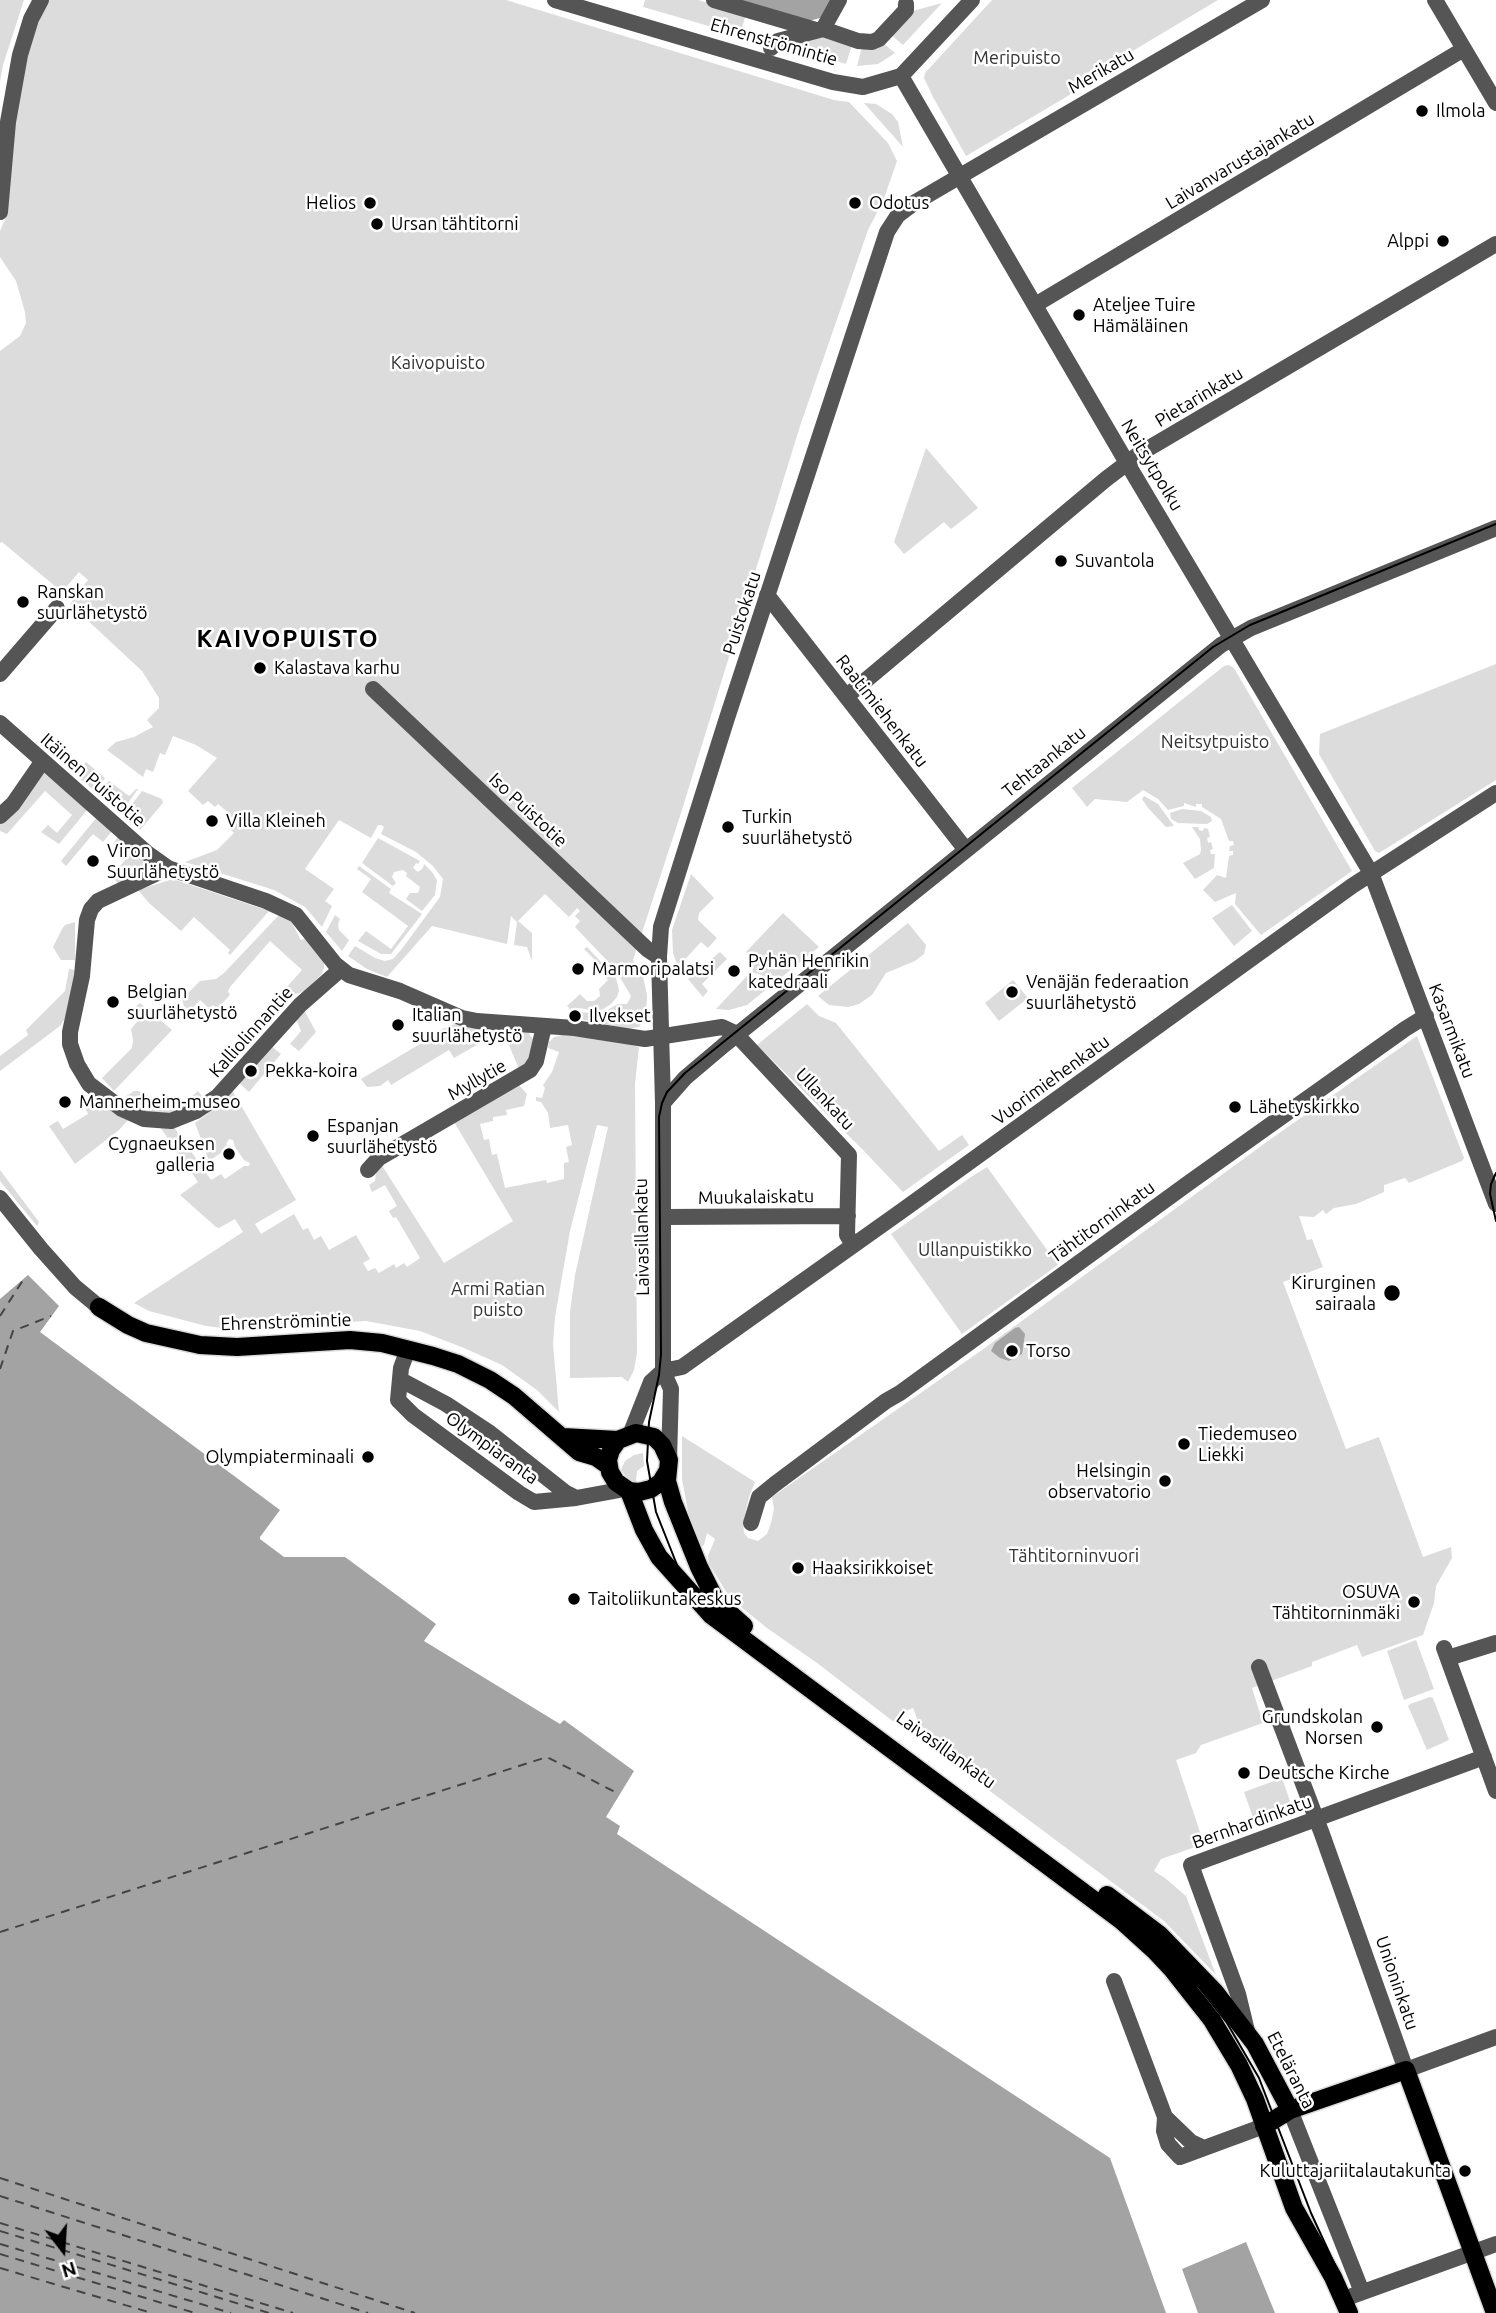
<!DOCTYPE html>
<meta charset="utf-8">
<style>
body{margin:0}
#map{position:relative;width:1496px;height:2313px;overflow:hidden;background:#fff;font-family:Ubuntu,sans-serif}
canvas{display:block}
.north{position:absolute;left:28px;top:2215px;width:70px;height:70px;-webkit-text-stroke:5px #fff;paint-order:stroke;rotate:163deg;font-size:19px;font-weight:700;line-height:28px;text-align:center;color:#000}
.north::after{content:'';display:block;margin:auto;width:24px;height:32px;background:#000;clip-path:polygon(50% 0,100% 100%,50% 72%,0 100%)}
</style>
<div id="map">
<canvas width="1496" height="2313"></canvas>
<div class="north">N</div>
</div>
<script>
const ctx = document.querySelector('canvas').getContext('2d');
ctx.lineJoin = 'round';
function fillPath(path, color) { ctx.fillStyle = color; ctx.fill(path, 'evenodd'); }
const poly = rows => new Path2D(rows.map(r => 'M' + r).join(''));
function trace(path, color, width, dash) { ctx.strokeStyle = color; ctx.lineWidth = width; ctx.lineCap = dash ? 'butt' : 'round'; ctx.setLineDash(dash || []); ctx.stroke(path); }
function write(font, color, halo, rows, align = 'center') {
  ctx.font = font + ' Ubuntu,sans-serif'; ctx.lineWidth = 5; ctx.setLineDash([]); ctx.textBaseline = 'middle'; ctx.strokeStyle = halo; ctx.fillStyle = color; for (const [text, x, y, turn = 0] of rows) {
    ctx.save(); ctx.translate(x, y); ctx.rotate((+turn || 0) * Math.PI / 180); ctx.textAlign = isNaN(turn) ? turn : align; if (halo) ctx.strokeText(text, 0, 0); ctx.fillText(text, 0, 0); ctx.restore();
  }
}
fillPath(poly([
 [0,0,24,0,3,65,0,82],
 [48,0,506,0,834,100,849,102,888,143,897,161,883,201,868,230,800,426,681,813,633,960,642,972,647,995,646,1017,639,1027,628,1029,584,1020,575,1014,581,1012,600,1014,618,1004,627,1004,631,996,615,969,575,927,580,921,575,916,580,911,577,908,569,917,545,894,518,921,532,933,532,961,527,947,514,945,517,922,511,916,507,944,432,926,387,977,367,969,348,956,355,946,375,958,385,961,393,959,401,950,440,897,443,879,433,866,416,852,381,834,384,827,381,825,378,825,371,838,339,820,305,869,334,889,325,901,332,906,322,927,305,907,274,890,185,862,217,850,234,833,229,828,233,823,227,818,230,814,218,804,215,807,208,801,203,805,188,791,217,758,196,745,173,736,165,755,160,753,153,772,146,769,143,777,107,750,116,742,134,737,153,727,147,720,159,708,159,698,142,671,70,604,88,580,79,572,62,592,2,542,0,543,0,351,20,336,26,323,25,312,16,281,0,257,0,231,7,215,11,161,18,100,30,40],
 [645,0,698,0,746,14,740,35,643,7],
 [992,0,1218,0,1074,86,1076,89,1068,96,966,156,933,97,924,78,925,73],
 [942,3,903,45,890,34,909,12],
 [821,36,852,45,846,64,787,46],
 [882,42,895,53,878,64,857,66,862,47],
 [864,103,876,104,892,114,898,122,903,147],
 [926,448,978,508,951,529,944,522,904,554,894,542],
 [1496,664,1496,780,1379,853,1375,851,1319,754,1320,734],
 [1229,665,1234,668,1352,871,1261,935,1235,904,1236,893,1215,902,1203,890,1217,875,1226,878,1229,856,1233,855,1233,851,1229,851,1230,846,1234,845,1233,841,1229,841,1221,819,1202,807,1202,804,1196,804,1196,807,1184,803,1184,806,1168,810,1158,799,1143,790,1127,802,1095,799,1087,807,1072,788,1224,666],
 [86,762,105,778,96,792,76,775],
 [41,771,88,809,59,844,41,832,48,825,57,833,72,815,45,791,7,834,0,831,0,821],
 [109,781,129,796,136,789,138,789,121,813,98,794],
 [142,791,162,799,163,803,140,830,123,816],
 [1144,796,1158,804,1174,826,1166,827,1148,808,1142,799],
 [1182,809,1201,811,1211,817,1212,821,1207,824,1178,823,1171,819,1170,813],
 [97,817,112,831,103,842,93,834,66,866,61,861],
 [1192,827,1198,827,1199,830,1203,831,1204,828,1208,829,1210,837,1207,838,1208,843,1211,842,1213,849,1210,850,1211,854,1215,854,1214,868,1195,879,1183,863,1200,854,1201,850,1200,839],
 [118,837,149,863,150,867,149,871,120,885,111,876,127,858,113,844],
 [378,838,420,861,418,864,416,863,413,868,418,872,423,868,424,864,432,872,437,880,435,895,422,911,406,899,410,893,418,893,420,887,406,876,407,873,403,870,394,872,392,877,396,883,393,886,362,863],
 [359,866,391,889,389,893,422,914,391,954,381,954,358,941,366,931,391,949,408,926,362,892,371,879,357,869],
 [691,874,714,898,699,913,698,920,717,938,708,948,701,942,678,967,673,953,672,930],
 [173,879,269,911,230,955,228,953,230,950,194,917,181,931,149,903,138,890],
 [1232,905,1252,931,1234,946,1212,918],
 [783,913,819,947,747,1005,729,1010,716,1009,748,975,750,978,750,984,753,988,760,988,764,985,762,975,751,972,753,970,750,966,753,959,751,954,746,952],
 [279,915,291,921,301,940,307,938,324,961,324,968,321,975,303,992,287,996,286,988,302,970,270,941,230,987,228,991,230,995,217,1009,213,1005,210,1009,200,1000,190,1011,184,1006,182,999,200,981,216,979,224,973],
 [335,915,340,919,338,924,339,930,349,940,342,951,326,932],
 [75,922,75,960,61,960,53,947,62,929,65,925],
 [908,923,926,945,924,954,915,961,886,973,872,995,859,1004,848,1007,829,1005,818,996],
 [587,947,616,978,619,990,617,997,611,1004,598,1012,580,1008,573,1011,567,1006,580,994,587,1001,594,1001,600,996,599,989,608,980,599,971,602,967,584,949],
 [720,952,727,959,702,984,708,991,703,997,688,979],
 [69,969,75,970,74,977,66,1017,60,1026,0,1071,0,1056,28,1035,26,1030,65,991],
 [1013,980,1028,998,999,1021,985,1003],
 [140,1003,172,1030,114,1091,102,1078,132,1048,133,1040,131,1029,142,1016,134,1008],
 [807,1004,819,1016,836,1023,939,1151,962,1135,969,1145,903,1192,862,1149,757,1045],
 [303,1008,316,1032,299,1051,290,1044,301,1031,295,1017],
 [457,1023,496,1034,454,1058,449,1050,391,1085,388,1080,380,1086,367,1087,361,1079,425,1041,438,1031],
 [510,1031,528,1032,533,1039,529,1061,520,1071,505,1036],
 [563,1035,624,1042,639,1047,635,1084,637,1353,634,1370,628,1382,622,1377,570,1378,570,1312,575,1275,608,1127,597,1125,570,1231,555,1317,553,1344,559,1412,537,1390,502,1365,464,1348,420,1331,366,1321,231,1329,206,1326,149,1311,134,1303,243,1232,235,1219,219,1228,216,1227,180,1195,198,1182,160,1127,174,1127,211,1180,221,1174,225,1179,244,1166,249,1166,250,1163,244,1160,235,1147,233,1140,229,1139,226,1144,228,1148,209,1161,195,1123,218,1106,232,1090,296,1200,255,1224,261,1234,294,1214,303,1230,308,1228,314,1240,321,1236,329,1250,356,1235,370,1259,363,1263,368,1271,375,1268,379,1273,394,1264,396,1268,404,1263,407,1267,420,1258,396,1217,393,1218,389,1211,397,1206,385,1185,372,1192,369,1185,375,1181,376,1172,381,1164,444,1263,513,1221,454,1122,519,1085,527,1094,524,1106,506,1110,507,1115,493,1117,493,1121,480,1124,484,1140,489,1139,492,1155,497,1154,505,1188,546,1180,547,1183,564,1179,564,1163,569,1162,566,1147,572,1145,568,1125,550,1128,548,1113,541,1102,536,1101,536,1097,542,1098,545,1088,543,1085,552,1072,559,1052,548,1048,549,1042,554,1037],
 [1417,1036,1464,1158,1462,1161,1409,1183,1405,1178,1384,1185,1384,1192,1356,1204,1334,1208,1326,1214,1323,1210,1314,1217,1299,1216,1307,1240,1312,1239,1323,1267,1283,1282,1346,1449,1379,1437,1423,1557,1451,1547,1452,1558,1436,1586,1434,1603,1423,1635,1362,1657,1357,1645,1312,1662,1312,1666,1252,1688,1263,1723,1201,1745,1196,1753,1176,1760,1204,1844,1161,1859,1154,1871,1165,1878,1186,1896,1216,1975,1164,1921,927,1744,913,1708,899,1714,907,1732,817,1663,767,1628,730,1598,709,1564,708,1556,715,1539,707,1533,704,1545,701,1547,689,1517,682,1479,682,1436,755,1482,749,1497,743,1523,744,1533,748,1538,758,1541,767,1534,771,1523,774,1509,772,1497,982,1350,1268,1141],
 [270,1045,281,1054,249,1092,238,1082],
 [134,1091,138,1091,151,1097,161,1106,171,1108,184,1103,198,1091,205,1100,179,1113,144,1114,124,1101,125,1097],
 [92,1100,96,1100,128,1120,119,1130,75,1164,49,1126,58,1121,63,1129,88,1114,84,1105],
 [987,1167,1058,1265,962,1334,891,1234,971,1177],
 [0,1170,39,1222,37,1226,0,1181],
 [643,1453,644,1466,637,1471,636,1482,629,1480,621,1470,625,1461,634,1455],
 [1416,1640,1434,1689,1404,1700,1387,1651],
 [1430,1697,1433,1698,1449,1740,1427,1750,1408,1706,1410,1704],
 [1282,1778,1294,1813,1256,1826,1244,1792]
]), '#dcdcdc');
fillPath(poly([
 [740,0,835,0,827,16,809,21],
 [28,1275,59,1306,40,1332,280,1510,260,1537,260,1539,284,1557,345,1557,436,1624,424,1641,560,1724,564,1720,634,1771,606,1817,620,1826,617,1834,1110,2158,1166,2313,0,2313,0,1299],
 [1019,1327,1025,1334,1022,1354,1009,1361,1000,1358,991,1351,995,1343,1015,1328],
 [1246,2242,1275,2313,1198,2313,1182,2269]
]), '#a3a3a3');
trace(poly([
 [0,1316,25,1277],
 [0,1369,13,1331,51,1316],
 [0,1932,547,1757,619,1794],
 [0,2178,415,2313],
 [0,2196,368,2313],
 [0,2223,293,2313],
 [0,2231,269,2313],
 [0,2244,231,2313],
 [0,2254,195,2313],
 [0,2268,152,2313]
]), '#444', 2, [9, 7]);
const major = poly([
 [99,1307,128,1325,146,1333,200,1345,237,1347,350,1340,382,1343,433,1356,458,1364,490,1380,514,1396,579,1452,596,1457,609,1466],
 [563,1437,618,1440],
 [667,1472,661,1482,651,1489,639,1492,629,1491,616,1482,610,1472,608,1460,611,1450,618,1440,636,1433,654,1437,662,1445,669,1460,667,1481,673,1502,699,1567,716,1601,744,1626],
 [629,1491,644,1530,659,1557,711,1615,1122,1921,1155,1951,1171,1968,1212,2020,1239,2065,1255,2099,1294,2208,1333,2277,1349,2313],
 [1107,1895,1160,1935,1215,1992,1255,2044,1290,2110],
 [1264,2126,1290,2110,1406,2070,1495,2313]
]);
trace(major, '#dbdbdb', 21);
trace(poly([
 [555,0,833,82,863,87,901,76,972,0],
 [714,0,816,30],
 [1435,0,1496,103],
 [823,29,858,41,872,42,879,39,906,10,906,4],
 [771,48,778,41,823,29,839,0],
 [901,76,1127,463,1371,873,1496,1204],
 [0,212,8,122,20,55,31,19,41,0],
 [1035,305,1464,49],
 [767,595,966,850],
 [0,674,57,608],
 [373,689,647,949,659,957],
 [847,696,1106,479,1139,454,1496,244],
 [0,723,147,853,168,868,266,901,296,915,335,964,349,975,400,991,462,1018,477,1021,574,1028,645,1039,722,1027,735,1033,849,1155,847,1235,853,1245],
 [0,816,13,804,42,762],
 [168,868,98,901,91,909,87,920,82,976,70,1032,70,1044,77,1064,89,1084,122,1109,144,1119,171,1121,196,1111,217,1097,300,1005,341,969],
 [663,1103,685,1078,724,1045,1221,645,1251,628,1496,528],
 [368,1170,379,1158,530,1070,536,1061,544,1026],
 [0,1198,41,1249,75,1287,99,1307],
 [663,1217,848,1216],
 [408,1349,401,1368,398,1400,413,1415,519,1493,534,1502,576,1498,625,1489],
 [663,1371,682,1367,903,1210,1352,886,1496,793],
 [401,1380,446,1404,490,1433,566,1493,576,1498],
 [630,1435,651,1382,663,1371],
 [669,1460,671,1389,663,1371,663,1103,659,957,661,927,727,718,887,232,898,215,914,203,1262,0],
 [751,1523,759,1497,775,1484,886,1401,900,1393,1190,1182,1405,1029,1426,1016],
 [1444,1648,1496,1791],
 [1448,1658,1496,1643],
 [1259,1667,1322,1834,1406,2070,1496,2037],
 [1114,1981,1165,2117,1191,2142,1204,2148],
 [1247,2031,1238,1994,1191,1865,1484,1757],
 [1290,2110,1362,2292],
 [1165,2117,1164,2131,1168,2144,1180,2157,1264,2126],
 [1352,2296,1496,2244]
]), '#555', 16);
trace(major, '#000', 18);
trace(poly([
 [1496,1173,1491,1184,1490,1194,1496,1221],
 [1357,2313,1311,2213,1259,2078,1227,2023,1194,1981,1170,1956,1137,1927,718,1618,697,1597,681,1575,656,1512,647,1461,649,1422,659,1375,661,1354,659,1117,662,1103,667,1092,685,1073,1213,647,1250,625,1496,524]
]), '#000', 2);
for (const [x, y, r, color] of [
 [1422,111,7,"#000"],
 [370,203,7,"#000"],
 [855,203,7,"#000"],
 [377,224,7,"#000"],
 [1443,241,7,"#000"],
 [1079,315,7,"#000"],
 [1061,561,7,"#000"],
 [23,602,7,"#000"],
 [260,668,7,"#000"],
 [212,821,7,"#000"],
 [728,827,7,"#000"],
 [93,861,7,"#000"],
 [578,969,7,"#000"],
 [734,971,7,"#000"],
 [1012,992,7,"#000"],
 [113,1002,7,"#000"],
 [575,1016,7,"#000"],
 [398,1025,7,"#000"],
 [251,1071,7,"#000"],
 [65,1102,7,"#000"],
 [1235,1107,7,"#000"],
 [313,1136,7,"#000"],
 [229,1154,7,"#000"],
 [1392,1293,9,"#000"],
 [1012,1351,7,"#000"],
 [1184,1444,7,"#000"],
 [368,1457,7,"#000"],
 [1165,1481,7,"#000"],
 [798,1568,7,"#000"],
 [574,1599,7,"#000"],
 [1414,1602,7,"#000"],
 [1377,1727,7,"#000"],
 [1244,1773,7,"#000"],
 [1465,2171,7,"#000"]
]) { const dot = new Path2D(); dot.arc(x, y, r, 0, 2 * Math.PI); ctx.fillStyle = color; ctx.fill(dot); trace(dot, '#fff', 2.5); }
write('18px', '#000', '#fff', [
 ["Ehrenströmintie",774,42,16],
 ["Merikatu",1101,71,-30],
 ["Laivanvarustajankatu",1240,161,-31],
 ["Pietarinkatu",1199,397,-31],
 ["Neitsytpolku",1152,465,59],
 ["Puistokatu",742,613,-72],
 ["Raatimiehenkatu",882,711,52],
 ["Tehtaankatu",1044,762,-39],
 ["Itäinen Puistotie",93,780,41],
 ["Iso Puistotie",528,810,43],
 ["Kasarmikatu",1452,1031,69],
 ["Kalliolinnantie",251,1032,-48],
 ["Myllytie",477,1080,-30],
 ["Vuorimiehenkatu",1051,1080,-36],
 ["Ullankatu",825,1099,47],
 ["Muukalaiskatu",756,1197,-1],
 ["Tähtitorninkatu",1102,1222,-36],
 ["Laivasillankatu",642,1237,-91],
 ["Ehrenströmintie",286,1322,-2],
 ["Olympiaranta",492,1448,36],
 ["Laivasillankatu",946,1750,36],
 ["Bernhardinkatu",1252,1822,-20],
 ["Unioninkatu",1397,1983,71],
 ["Eteläranta",1291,2070,63]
]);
write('18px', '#333', '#fff', [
 ["Meripuisto",1017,58],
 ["Kaivopuisto",438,363],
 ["Neitsytpuisto",1215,742],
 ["Ullanpuistikko",975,1250],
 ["Armi Ratian",498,1289],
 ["puisto",498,1310],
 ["Tähtitorninvuori",1074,1556]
]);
write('18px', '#000', '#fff', [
 ["Ilmola",1436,111],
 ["Helios",356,203,"right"],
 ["Odotus",869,203],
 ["Ursan tähtitorni",391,224],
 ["Alppi",1429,241,"right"],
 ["Ateljee Tuire",1093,305],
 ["Hämäläinen",1093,326],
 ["Suvantola",1075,561],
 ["Ranskan",37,592],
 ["suurlähetystö",37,613],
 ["Kalastava karhu",274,668],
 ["Turkin",742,817],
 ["suurlähetystö",742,838],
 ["Villa Kleineh",226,821],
 ["Viron",107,851],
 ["Suurlähetystö",107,872],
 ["Pyhän Henrikin",748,961],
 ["katedraali",748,982],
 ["Marmoripalatsi",592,969],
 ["Venäjän federaation",1026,982],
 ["suurlähetystö",1026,1003],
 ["Belgian",127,992],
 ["suurlähetystö",127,1013],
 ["Italian",412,1015],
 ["suurlähetystö",412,1036],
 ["Ilvekset",589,1016],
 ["Pekka-koira",265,1071],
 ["Mannerheim-museo",79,1102],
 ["Lähetyskirkko",1249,1107],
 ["Espanjan",327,1126],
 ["suurlähetystö",327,1147],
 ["Cygnaeuksen",215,1144,"right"],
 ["galleria",215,1165,"right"],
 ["Kirurginen",1376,1283,"right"],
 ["sairaala",1376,1304,"right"],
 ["Torso",1026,1351],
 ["Tiedemuseo",1198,1434],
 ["Liekki",1198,1455],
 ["Olympiaterminaali",354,1457,"right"],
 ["Helsingin",1151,1471,"right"],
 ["observatorio",1151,1492,"right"],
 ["Haaksirikkoiset",812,1568],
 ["OSUVA",1400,1592,"right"],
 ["Tähtitorninmäki",1400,1613,"right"],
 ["Taitoliikuntakeskus",588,1599],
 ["Grundskolan",1363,1717,"right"],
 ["Norsen",1363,1738,"right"],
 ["Deutsche Kirche",1258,1773],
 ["Kuluttajariitalautakunta",1451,2171,"right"]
], 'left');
ctx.letterSpacing = '2px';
write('bold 24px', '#000', '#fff', [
 ["KAIVOPUISTO",288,639]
]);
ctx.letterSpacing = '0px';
</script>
